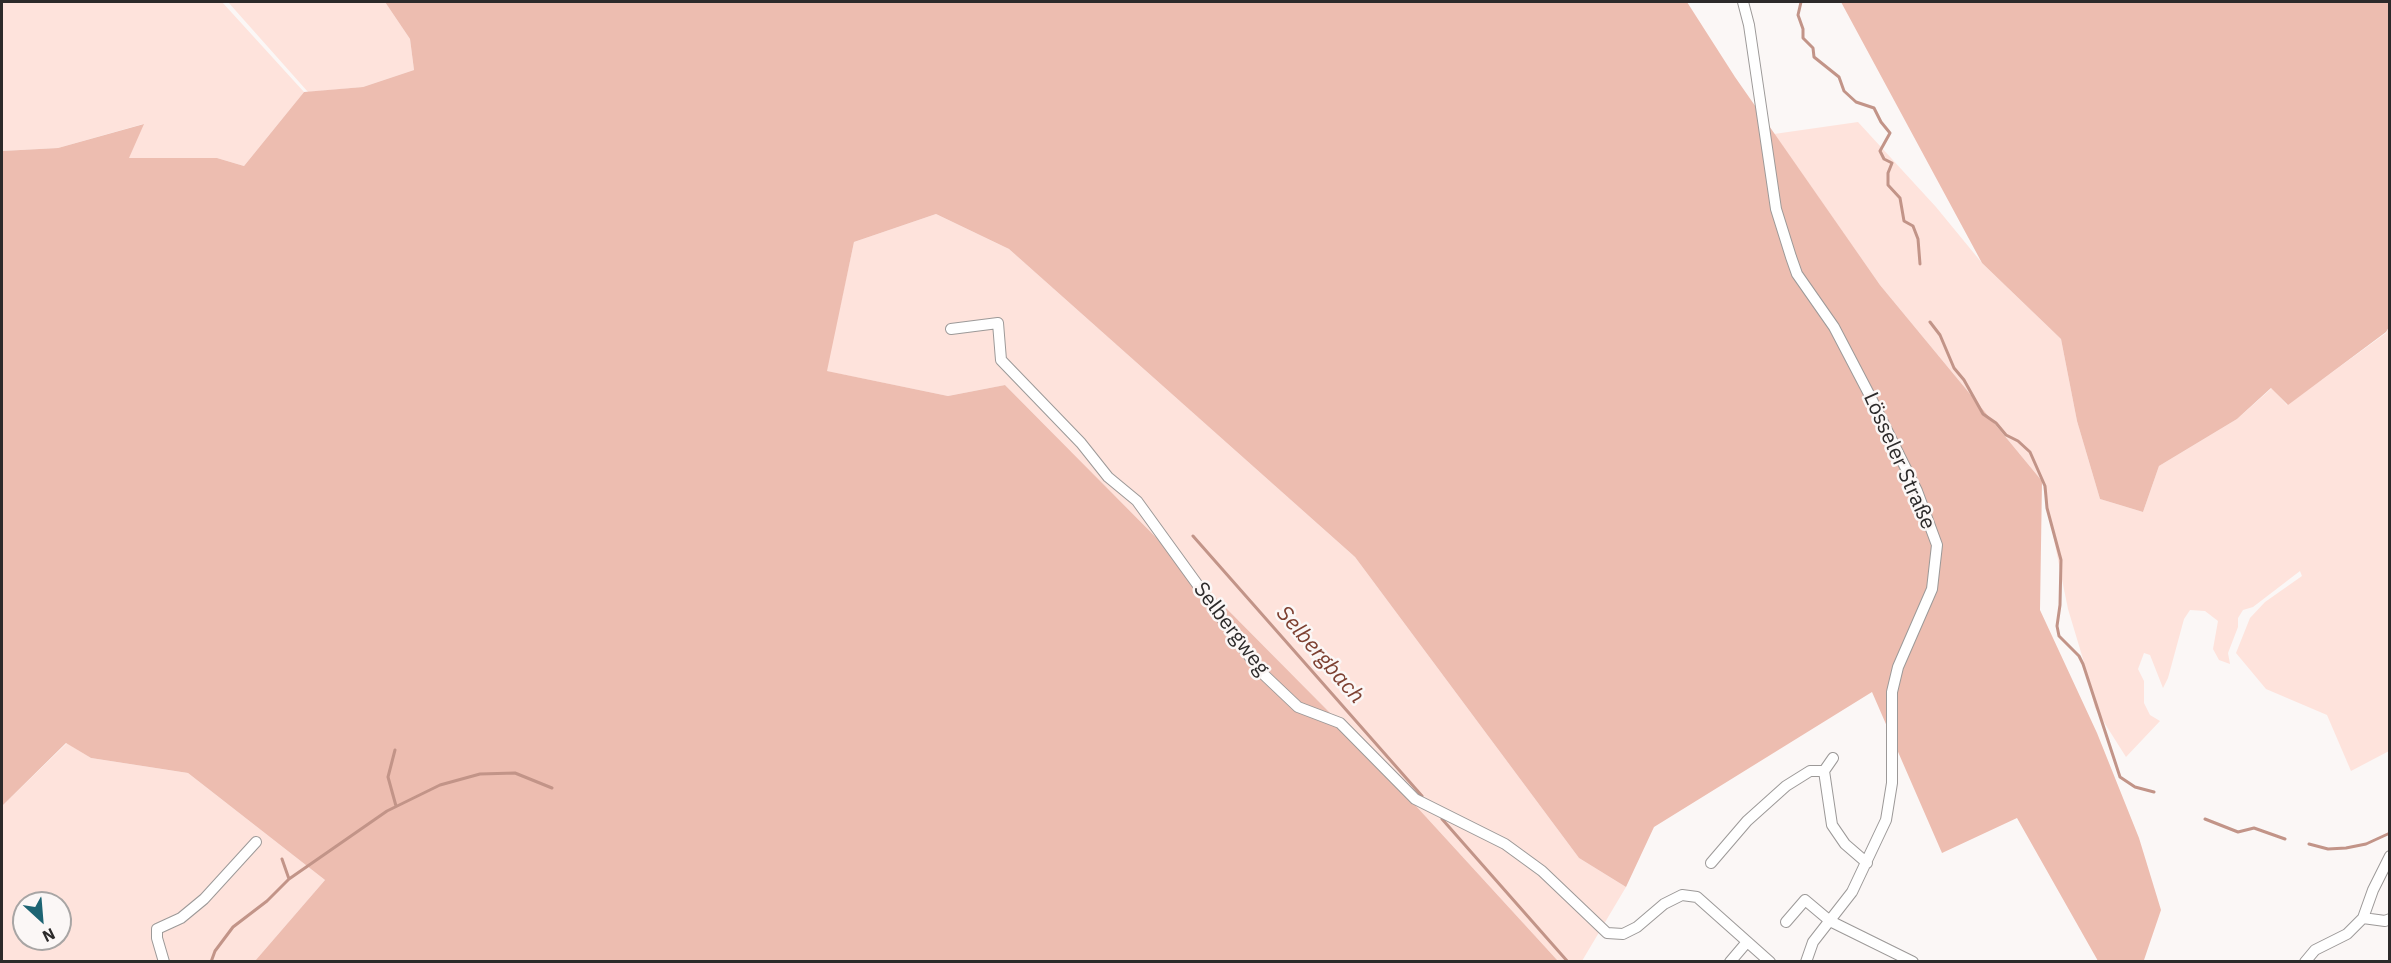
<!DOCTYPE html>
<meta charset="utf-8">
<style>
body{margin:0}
#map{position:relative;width:2391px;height:963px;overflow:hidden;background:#fbf7f6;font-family:"IBM Plex Sans",sans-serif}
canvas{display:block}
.frame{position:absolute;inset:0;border:3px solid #2c2a2a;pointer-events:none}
.north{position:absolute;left:12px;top:891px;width:60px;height:60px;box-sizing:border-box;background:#fbf7f6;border:2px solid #a8a5a4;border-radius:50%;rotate:154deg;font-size:16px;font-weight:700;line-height:24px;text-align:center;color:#2c2a2a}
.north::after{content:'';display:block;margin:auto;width:21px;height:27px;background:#1d6473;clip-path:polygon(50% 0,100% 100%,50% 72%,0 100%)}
</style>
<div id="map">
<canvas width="2391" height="963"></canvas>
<div class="frame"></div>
<div class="north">N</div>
</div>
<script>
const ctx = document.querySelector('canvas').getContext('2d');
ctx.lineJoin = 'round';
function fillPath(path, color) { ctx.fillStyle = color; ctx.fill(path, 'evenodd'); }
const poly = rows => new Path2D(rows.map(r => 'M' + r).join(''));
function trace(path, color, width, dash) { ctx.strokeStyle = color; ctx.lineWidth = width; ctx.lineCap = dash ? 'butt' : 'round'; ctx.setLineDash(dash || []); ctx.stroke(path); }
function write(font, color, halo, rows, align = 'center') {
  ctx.font = font + ' "IBM Plex Sans",sans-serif'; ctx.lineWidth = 5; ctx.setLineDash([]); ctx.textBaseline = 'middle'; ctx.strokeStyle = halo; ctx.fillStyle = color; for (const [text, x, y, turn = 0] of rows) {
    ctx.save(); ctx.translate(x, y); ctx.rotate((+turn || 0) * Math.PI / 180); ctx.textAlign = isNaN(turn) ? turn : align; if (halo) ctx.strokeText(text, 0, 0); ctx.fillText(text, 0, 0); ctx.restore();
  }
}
fillPath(poly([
 [2,2,222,2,304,92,244,166,217,158,128,158,143,124,58,148,2,151],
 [228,2,385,2,410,39,414,70,363,87,308,92],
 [1858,122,1936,207,1982,263,2061,339,2077,421,2100,499,2143,512,2159,466,2237,419,2272,388,2287,405,2386,333,2389,327,2389,751,2351,771,2327,715,2266,689,2236,653,2250,618,2265,602,2302,576,2300,571,2253,607,2243,610,2238,618,2238,627,2228,653,2230,664,2219,660,2213,649,2218,621,2205,611,2190,610,2184,619,2168,678,2163,688,2150,655,2144,653,2138,669,2144,681,2144,703,2150,715,2160,721,2126,757,2095,708,2083,659,2068,609,2042,481,1880,285,1774,134],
 [936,214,1009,249,1355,557,1579,858,1626,887,1582,961,1558,961,1340,723,1005,385,948,396,826,371,854,242],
 [67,743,91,758,188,773,325,880,255,961,2,962,2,806],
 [24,903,60,903,60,939,24,939]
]), '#fee3dc');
fillPath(poly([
 [385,2,1687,2,1735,77,1880,285,2042,481,2040,610,2097,733,2139,838,2161,910,2144,960,2098,961,2017,818,1942,853,1872,692,1654,827,1626,887,1579,858,1355,557,1009,249,936,214,854,242,827,371,948,396,1005,385,1340,723,1558,961,255,961,325,880,188,773,91,758,66,743,2,806,2,151,58,148,144,124,129,158,217,158,244,166,304,92,363,87,414,70,410,39],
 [1841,2,2389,2,2389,327,2386,332,2288,405,2271,388,2237,419,2159,466,2143,512,2100,499,2077,421,2061,339,1982,263]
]), '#edbdb0');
trace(poly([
 [1801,2,1798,15,1803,29,1803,38,1813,48,1814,57,1839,77,1844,91,1856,102,1874,108,1881,122,1890,133,1880,151,1884,159,1892,163,1888,173,1888,185,1900,198,1904,221,1913,226,1918,239,1920,264],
 [1930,322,1940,335,1954,368,1964,380,1983,414,1996,423,2006,435,2018,441,2030,452,2045,486,2047,508,2061,560,2060,605,2057,626,2059,636,2079,656,2083,664,2120,777,2135,787,2154,792],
 [1193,536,1422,796],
 [395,750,388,777,396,806],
 [1442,819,1568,962],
 [2205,819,2238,832,2254,828,2285,839],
 [2309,844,2328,849,2346,848,2366,844,2390,833],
 [282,859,289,879],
 [211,962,215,951,233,927,267,901,289,879,387,811,440,785,480,774,515,773,552,788]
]), '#c29488', 3);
const minor = poly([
 [1743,2,1749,25,1776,209,1791,257,1797,274,1834,327,1869,394,1917,491,1937,545,1932,589,1898,667,1892,692,1892,783,1886,820,1852,892,1813,942,1806,962],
 [951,329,998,323,1001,360,1081,443,1108,477,1137,501,1260,671,1298,707,1340,723,1415,799,1505,844,1542,871,1607,933,1623,934,1637,927,1664,904,1682,895,1697,897,1770,962],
 [1833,758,1824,771,1832,825,1845,844,1867,863],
 [1711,863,1747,821,1786,786,1810,771,1824,771],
 [2363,918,2385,921,2390,919],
 [1786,922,1805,900,1830,921,1913,962],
 [164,962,157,938,157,929,181,918,204,899,256,842],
 [1730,962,1747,942],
 [2305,962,2315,950,2347,934,2363,918,2373,890,2390,856]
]);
trace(minor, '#9c9998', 12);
trace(minor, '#fff', 10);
write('21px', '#2c2a2a', '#fbf7f6', [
 ["Lösseler Straße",1899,461,66],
 ["Selbergweg",1231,629,53]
]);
write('italic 22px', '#7d4031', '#fbf7f6', [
 ["Selbergbach",1320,655,49]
]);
</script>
